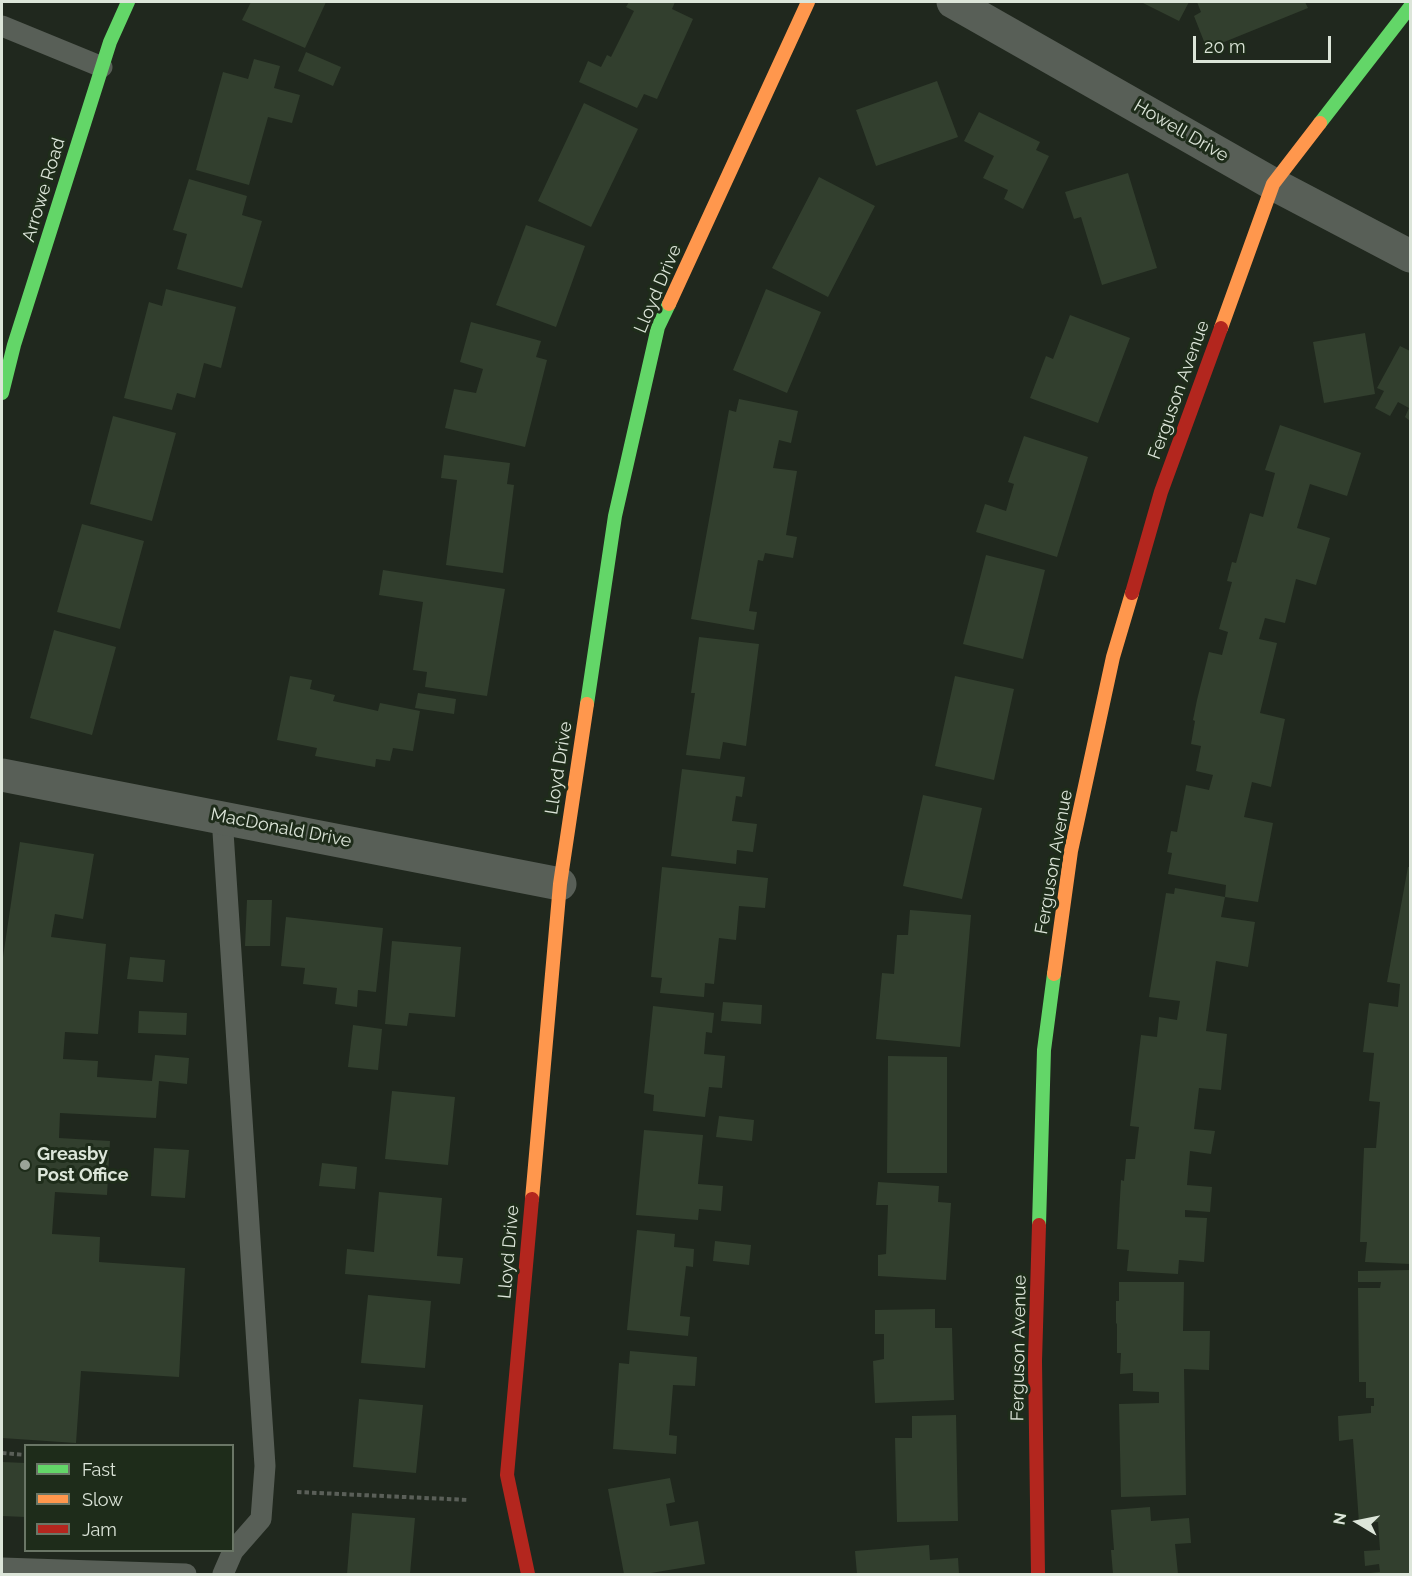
<!DOCTYPE html>
<style>
body{margin:0}
#map{position:relative;width:1412px;height:1576px;overflow:hidden;background:#20281e;font-family:Raleway,sans-serif}
canvas{display:block}
.frame{position:absolute;inset:0;border:3px solid #dce5d9;pointer-events:none}
.legend{position:absolute;left:24px;top:1444px;width:210px;height:108px;box-sizing:border-box;background:#1e2c1a;border:2px solid #6a7666;margin:0;padding:8px 10px;list-style:none;font-size:18px;color:#dce5d9}
.legend li{display:flex;align-items:center;gap:12px;height:30px}
.legend b{width:30px;border:2px solid #6a7666}
.north{position:absolute;left:1328px;top:1492px;width:60px;height:60px;-webkit-text-stroke:4px #1e2c1a;paint-order:stroke;rotate:280deg;font-size:16px;font-weight:700;line-height:24px;text-align:center;color:#dce5d9}
.north::after{content:'';display:block;margin:auto;width:21px;height:27px;background:#dce5d9;clip-path:polygon(50% 0,100% 100%,50% 72%,0 100%)}
.scale{position:absolute;left:1193px;top:36px;width:138px;height:27px;box-sizing:border-box;border:3px solid #dce5d9;border-top:0;padding-left:8px;font-size:18px;line-height:21px;white-space:nowrap;color:#dce5d9;-webkit-text-stroke:4px #1e2c1a;paint-order:stroke}
</style>
<div id="map">
<canvas width="1412" height="1576"></canvas>
<div class="frame"></div>
<ul class="legend">
<li><b style="height:8px;background:#63d668"></b>Fast</li>
<li><b style="height:8px;background:#ff974d"></b>Slow</li>
<li><b style="height:8px;background:#b3261e"></b>Jam</li>
</ul>
<div class="north">N</div>
<div class="scale">20 m</div>
</div>
<script>
const ctx = document.querySelector('canvas').getContext('2d');
ctx.lineJoin = 'round';
function fillPath(path, color) { ctx.fillStyle = color; ctx.fill(path, 'evenodd'); }
const poly = rows => new Path2D(rows.map(r => 'M' + r).join(''));
function trace(path, color, width, dash) { ctx.strokeStyle = color; ctx.lineWidth = width; ctx.lineCap = dash ? 'butt' : 'round'; ctx.setLineDash(dash || []); ctx.stroke(path); }
function write(font, color, halo, rows, align = 'center') {
  ctx.font = font + ' Raleway,sans-serif'; ctx.lineWidth = 6; ctx.setLineDash([]); ctx.textBaseline = 'middle'; ctx.strokeStyle = halo; ctx.fillStyle = color; for (const [text, x, y, turn = 0] of rows) {
    ctx.save(); ctx.translate(x, y); ctx.rotate((+turn || 0) * Math.PI / 180); ctx.textAlign = isNaN(turn) ? turn : align; if (halo) ctx.strokeText(text, 0, 0); ctx.fillText(text, 0, 0); ctx.restore();
  }
}
fillPath(poly([
 [251,2,326,2,305,48,242,20],
 [629,2,675,2,672,9,693,19,657,99,644,94,637,108,579,82,588,61,601,67,607,55,611,57,634,11,626,7],
 [1141,2,1189,2,1179,21],
 [1197,2,1305,2,1308,8,1207,49,1194,16,1201,12],
 [306,52,341,67,333,86,298,71],
 [254,59,280,66,274,88,300,95,292,123,268,117,249,185,196,170,223,72,248,79],
 [937,81,958,137,876,166,856,110],
 [584,103,638,129,591,227,538,201],
 [979,112,1040,142,1036,150,1049,156,1023,209,1004,199,1008,190,983,178,994,156,964,141],
 [1128,173,1157,268,1102,285,1081,217,1074,219,1065,192],
 [819,177,875,206,828,297,772,268],
 [189,179,247,196,242,215,262,221,242,288,177,269,187,234,173,230],
 [526,225,585,246,556,327,496,305],
 [166,289,236,307,221,368,204,363,195,398,177,393,172,410,124,398,149,302,162,306],
 [766,289,821,312,787,393,733,370],
 [1070,315,1130,338,1098,423,1030,398,1046,356,1053,359],
 [471,322,541,341,536,357,547,360,525,447,445,428,454,389,476,393,483,369,460,362],
 [1365,333,1375,394,1324,403,1313,342],
 [1400,346,1410,351,1410,421,1405,417,1409,408,1398,402,1390,416,1375,408,1384,391,1377,388],
 [739,399,798,411,791,443,779,440,773,468,797,471,786,535,797,537,793,558,765,553,763,561,758,560,749,611,757,612,754,630,691,619,729,410,736,412],
 [113,416,176,433,152,521,90,504],
 [1280,425,1361,453,1347,496,1310,484,1297,528,1330,538,1316,585,1296,579,1285,623,1265,618,1259,639,1277,643,1260,713,1285,719,1271,787,1252,782,1244,817,1273,823,1258,902,1225,897,1221,917,1255,922,1248,967,1216,961,1206,1031,1227,1034,1221,1090,1199,1088,1194,1129,1215,1131,1211,1154,1190,1151,1187,1185,1212,1187,1210,1212,1185,1210,1185,1217,1207,1218,1204,1262,1179,1260,1178,1274,1127,1271,1129,1250,1117,1249,1121,1180,1124,1181,1126,1159,1135,1159,1139,1127,1130,1126,1141,1035,1157,1037,1159,1017,1177,1020,1180,1001,1149,997,1166,893,1174,894,1175,888,1225,897,1226,885,1168,874,1172,853,1167,852,1171,831,1177,832,1186,785,1209,790,1213,775,1196,771,1201,746,1191,744,1195,721,1193,720,1197,700,1209,652,1222,655,1228,632,1219,629,1232,582,1227,581,1232,562,1236,563,1250,513,1263,517,1275,473,1265,470],
 [1024,436,1088,457,1057,557,976,532,985,504,1006,511,1014,484,1008,482],
 [444,455,510,463,507,484,514,485,503,573,446,565,457,480,441,478],
 [82,524,144,541,120,629,57,612],
 [986,555,1045,570,1023,659,963,644],
 [383,570,505,589,487,696,425,687,427,672,413,670,423,602,379,595],
 [54,630,116,647,92,735,30,718],
 [699,637,759,644,746,746,723,742,720,759,686,755,695,693,691,693],
 [290,676,312,680,310,689,335,695,333,701,378,711,380,703,420,711,413,751,393,748,390,761,376,759,375,767,315,756,317,748,277,740],
 [955,676,1014,689,994,780,935,766],
 [418,693,456,699,454,714,415,708],
 [682,769,745,777,742,797,736,796,732,821,757,824,753,852,737,850,736,864,671,856],
 [923,795,982,808,962,899,903,886],
 [20,842,94,854,83,919,55,914,51,937,106,944,98,1034,65,1032,63,1059,98,1061,97,1077,152,1081,155,1055,189,1058,187,1084,159,1081,156,1118,60,1113,59,1138,110,1141,107,1195,55,1192,52,1234,100,1237,99,1262,185,1268,179,1377,81,1371,76,1443,2,1438,2,964],
 [662,867,768,878,765,908,739,906,736,940,719,938,714,984,705,983,704,997,660,993,662,978,651,977],
 [1408,867,1410,867,1410,1264,1365,1262,1367,1242,1360,1242,1364,1148,1376,1148,1380,1102,1369,1101,1374,1053,1363,1052,1369,1003,1398,1007,1400,984,1387,982],
 [247,900,272,900,270,946,245,946],
 [910,910,971,915,960,1047,876,1039,882,973,894,974,897,935,908,935],
 [286,917,383,928,376,992,358,990,357,1007,335,1004,337,988,303,984,305,968,281,966],
 [392,941,461,947,455,1017,409,1013,407,1026,385,1024],
 [130,957,165,960,163,982,127,979],
 [723,1002,762,1005,761,1024,721,1021],
 [653,1006,714,1013,712,1033,706,1032,704,1054,725,1056,722,1088,709,1087,705,1117,653,1111,654,1095,644,1093],
 [139,1011,187,1013,186,1035,138,1033],
 [353,1025,382,1029,378,1070,348,1067],
 [888,1056,947,1057,947,1173,887,1173],
 [392,1091,455,1097,448,1165,385,1159],
 [719,1116,754,1120,752,1141,716,1137],
 [644,1130,703,1135,698,1184,723,1186,721,1211,699,1209,698,1220,636,1215],
 [154,1148,189,1150,185,1198,151,1196],
 [322,1163,357,1167,355,1189,319,1186],
 [878,1182,939,1186,938,1202,951,1203,946,1280,878,1276,878,1255,886,1254,888,1205,876,1205],
 [379,1192,442,1198,437,1256,463,1258,460,1284,345,1274,347,1249,374,1252],
 [637,1230,675,1234,674,1247,694,1249,693,1267,686,1266,680,1316,690,1317,688,1336,627,1330],
 [715,1241,751,1245,749,1265,713,1261],
 [1410,1270,1410,1574,1370,1574,1370,1573,1380,1572,1379,1564,1365,1566,1364,1551,1380,1550,1378,1522,1359,1523,1353,1439,1339,1441,1338,1416,1371,1413,1371,1406,1374,1406,1374,1398,1366,1398,1366,1382,1359,1382,1358,1288,1380,1288,1381,1282,1358,1282,1358,1271],
 [1119,1282,1184,1282,1183,1331,1210,1331,1209,1370,1184,1369,1186,1495,1121,1497,1119,1404,1159,1403,1159,1392,1133,1391,1133,1373,1120,1374,1121,1353,1117,1353,1117,1323,1116,1324,1116,1301,1119,1301],
 [368,1295,431,1301,425,1368,361,1363],
 [935,1309,935,1328,952,1328,954,1400,875,1403,873,1361,884,1359,884,1334,875,1334,875,1310],
 [630,1351,697,1357,695,1386,673,1385,669,1435,677,1436,676,1454,613,1449,619,1363,629,1364],
 [359,1399,423,1405,416,1473,353,1467],
 [956,1415,958,1521,897,1522,895,1438,912,1438,912,1416],
 [2,1462,26,1463,26,1517,2,1516],
 [670,1478,675,1502,666,1504,670,1526,698,1521,705,1564,645,1574,624,1574,608,1489],
 [1150,1507,1151,1521,1189,1518,1191,1543,1175,1544,1178,1574,1113,1574,1111,1550,1114,1550,1111,1510],
 [352,1513,415,1518,410,1574,347,1574],
 [929,1545,930,1560,958,1558,959,1574,857,1574,855,1551]
]), '#323f2e');
trace(poly([
 [2,1453,26,1455],
 [297,1492,469,1500]
]), '#5a5f58', 4, [4.5, 3]);
trace(poly([
 [2,26,102,67],
 [222,817,265,1466,261,1519,233,1551,223,1574],
 [2,1568,186,1574]
]), '#585f57', 21);
trace(poly([
 [953,2,1273,184,1410,256],
 [2,775,560,884]
]), '#585f57', 33);
trace(poly([
 [1320,123,1410,7],
 [2,393,14,345,110,42,128,2],
 [587,704,615,516,658,327,669,304],
 [1039,1225,1044,1050,1054,974]
]), '#63d668', 14);
trace(poly([
 [669,304,808,2],
 [1221,328,1273,184,1320,123],
 [1054,974,1071,851,1113,657,1132,593],
 [532,1199,560,884,587,704]
]), '#ff974d', 14);
trace(poly([
 [1132,593,1161,492,1221,328],
 [528,1574,507,1475,532,1199],
 [1038,1574,1035,1361,1039,1225]
]), '#b3261e', 14);
for (const [x, y, r, color] of [
 [25,1165,6,"#9aa398"]
]) { const dot = new Path2D(); dot.arc(x, y, r, 0, 2 * Math.PI); ctx.fillStyle = color; ctx.fill(dot); trace(dot, '#1e2c1a', 2); }
write('18px', '#dce5d9', '#1e2c1a', [
 ["Howell Drive",1181,131,30],
 ["Arrowe Road",44,190,-73],
 ["Lloyd Drive",658,289,-67],
 ["Ferguson Avenue",1179,390,-70],
 ["Lloyd Drive",559,768,-81],
 ["MacDonald Drive",281,828,11],
 ["Ferguson Avenue",1054,862,-80],
 ["Lloyd Drive",509,1252,-85],
 ["Ferguson Avenue",1019,1348,-89]
]);
write('bold 18px', '#dce5d9', '#1e2c1a', [
 ["Greasby",37,1155],
 ["Post Office",37,1176]
], 'left');
</script>
